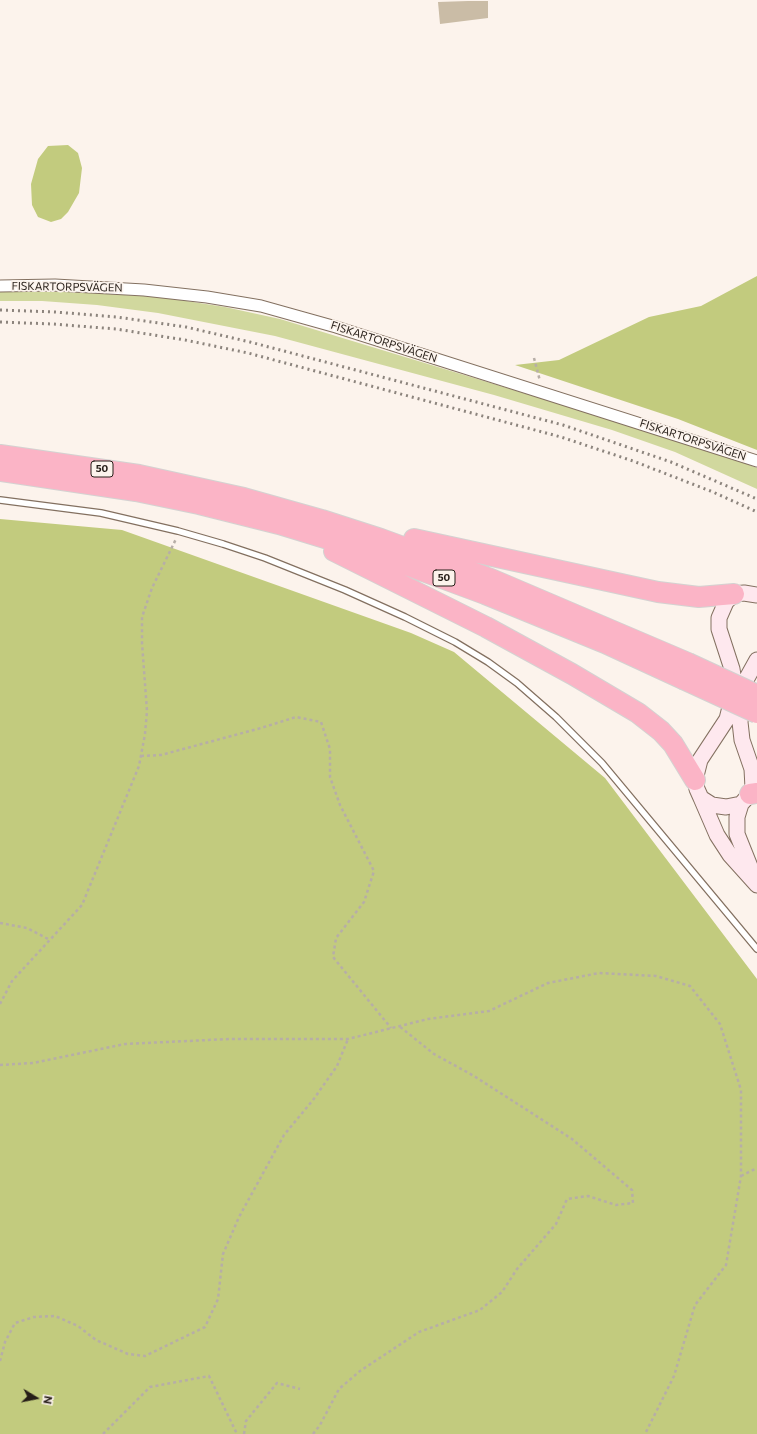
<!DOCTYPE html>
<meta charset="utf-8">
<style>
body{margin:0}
#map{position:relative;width:757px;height:1434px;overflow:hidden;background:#fcf3ec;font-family:Commissioner,sans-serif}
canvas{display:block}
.north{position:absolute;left:16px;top:1378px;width:40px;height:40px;-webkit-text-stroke:3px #fcf3ec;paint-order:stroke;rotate:100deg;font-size:11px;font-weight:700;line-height:16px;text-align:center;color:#261e18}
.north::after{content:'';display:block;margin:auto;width:14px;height:18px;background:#261e18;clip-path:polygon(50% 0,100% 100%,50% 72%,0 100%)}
</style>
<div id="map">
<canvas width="757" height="1434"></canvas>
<div class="north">N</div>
</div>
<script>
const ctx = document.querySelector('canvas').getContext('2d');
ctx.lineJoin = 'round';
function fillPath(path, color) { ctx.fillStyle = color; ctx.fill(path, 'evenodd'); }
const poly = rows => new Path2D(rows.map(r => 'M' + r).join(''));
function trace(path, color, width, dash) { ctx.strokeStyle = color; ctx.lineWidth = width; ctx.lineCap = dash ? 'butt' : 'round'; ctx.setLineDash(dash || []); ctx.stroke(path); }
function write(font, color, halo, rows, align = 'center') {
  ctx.font = font + ' Commissioner,sans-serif'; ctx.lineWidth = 3.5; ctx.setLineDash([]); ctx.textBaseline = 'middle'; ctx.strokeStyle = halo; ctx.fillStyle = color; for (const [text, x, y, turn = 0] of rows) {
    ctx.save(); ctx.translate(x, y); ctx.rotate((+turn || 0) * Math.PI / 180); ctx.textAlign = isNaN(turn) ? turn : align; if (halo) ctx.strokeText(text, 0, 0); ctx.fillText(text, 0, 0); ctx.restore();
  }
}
fillPath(poly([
 [11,291,71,292,161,297,225,307,280,319,711,450,757,468,757,489,675,452,612,430,494,395,275,336,158,313,97,305,42,301,0,301,0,292]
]), '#d1d89e');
fillPath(poly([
 [68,145,78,153,82,168,79,193,68,212,61,219,51,222,38,217,32,205,31,184,38,159,48,146],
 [757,276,757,450,678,419,515,365,559,360,649,317,701,306],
 [0,519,122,530,411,633,454,652,605,778,757,979,757,1434,0,1434]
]), '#c2cb7e');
fillPath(poly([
 [468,1,488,1,488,18,440,24,438,2]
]), '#cabca6');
const lane = poly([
 [0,500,101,513,178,531,223,544,265,558,345,590,405,617,455,642,488,662,517,683,556,717,602,763,757,949]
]);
const street = poly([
 [0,286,55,285,144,290,207,297,261,306,336,327,757,461]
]);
const secondary = poly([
 [757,595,744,593,734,594,726,602,719,618,719,629,732,669,734,682,732,699,727,719,700,760,695,780,697,789,701,798,712,805,726,807,741,804,750,794,753,788,752,769,742,740,740,722,744,689,747,678,757,660],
 [701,798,717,835,730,855,757,885],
 [741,804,737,817,737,834,753,874]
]);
const highway = poly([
 [0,455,139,475,244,498,322,520,381,539,491,579,688,663],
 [0,471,136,491,199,504,279,524,377,554,485,594,605,643,683,679],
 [414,539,658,592,699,597,734,594],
 [334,551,486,627,572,674,638,713,661,731,673,744,695,780],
 [750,794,757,793]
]);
trace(lane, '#837060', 8);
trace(street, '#837060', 13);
trace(secondary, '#837060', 17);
trace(highway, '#d4d2d1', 22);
trace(poly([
 [534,358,540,381],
 [141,756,161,755,261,728,296,717,321,722,330,749,330,777,340,805,374,871,364,902,336,938,333,957,391,1028],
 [0,923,27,928,50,940],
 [0,1004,12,981,82,905,139,766,145,734,147,711,142,643,142,617,152,588,176,539],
 [0,1065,33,1063,125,1044,229,1039,348,1039,428,1019,489,1011,548,983,599,973,656,976,690,986,720,1024,741,1090,741,1176,726,1265,695,1305,674,1376,645,1434],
 [741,1176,757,1168],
 [0,1361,5,1342,15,1323,34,1317,55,1316,78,1326,96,1340,128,1354,145,1356,205,1327,218,1299,223,1254,239,1217,284,1135,313,1100,337,1066,348,1039],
 [103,1434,150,1387,209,1376,237,1434],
 [244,1434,246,1421,277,1383,300,1389],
 [313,1434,320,1425,339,1389,360,1371,419,1332,480,1310,502,1292,517,1269,556,1224,567,1199,588,1196,616,1205,633,1203,632,1190,572,1139,474,1076,434,1054,399,1026]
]), '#b7aea7', 2.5, [3, 3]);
trace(lane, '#fff', 5.5);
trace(street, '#fff', 11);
trace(secondary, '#fee8ee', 15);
trace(highway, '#fbb4c6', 20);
trace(poly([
 [0,310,55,312,117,317,186,327,250,342,563,425,671,462,757,499],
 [0,322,53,324,116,329,185,340,248,353,561,437,633,461,713,492,757,512]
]), '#8c847d', 3, [2, 4]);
const highwayBridge = poly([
 [688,663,757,695],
 [683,679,757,713]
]);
trace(highwayBridge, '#d4d2d1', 22, []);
trace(highwayBridge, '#fbb4c6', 20);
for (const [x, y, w] of [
 [102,469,22],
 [444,578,22]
]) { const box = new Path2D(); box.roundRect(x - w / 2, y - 8, w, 16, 3); ctx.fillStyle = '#fcf3ec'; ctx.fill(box); trace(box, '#261e18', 1); }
write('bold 10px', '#261e18', null, [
 ["50",102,469],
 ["50",444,578]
]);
write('11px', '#261e18', '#fcf3ec', [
 ["FISKARTORPSVÄGEN",67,287,1],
 ["FISKARTORPSVÄGEN",384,342,18],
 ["FISKARTORPSVÄGEN",693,440,18]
]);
</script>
